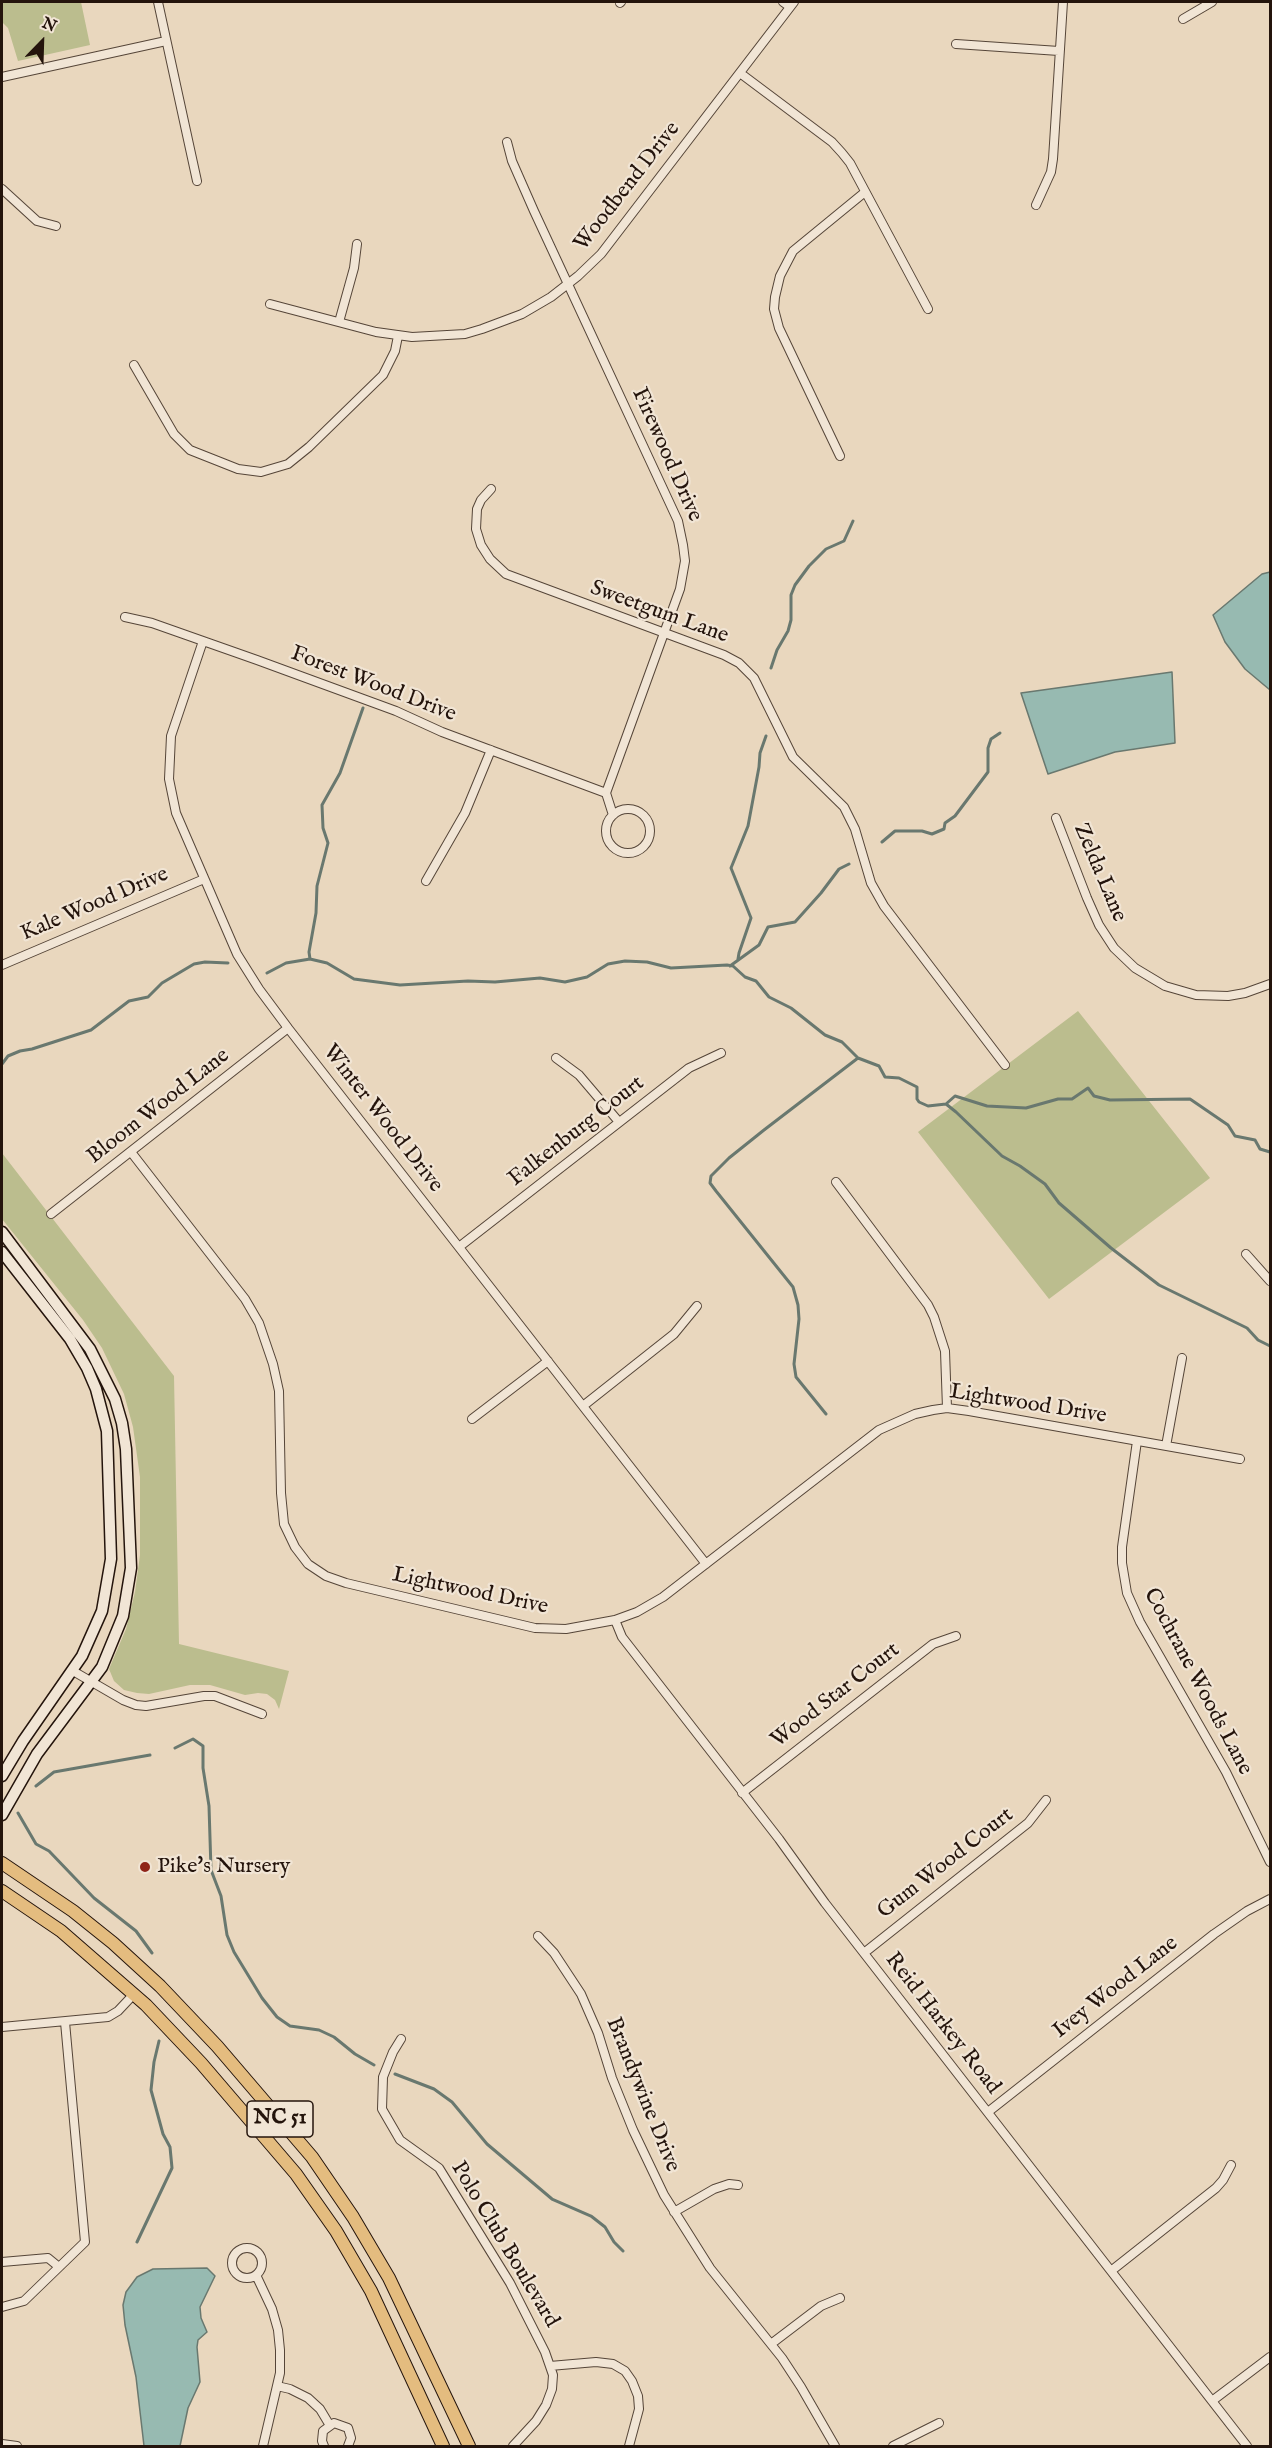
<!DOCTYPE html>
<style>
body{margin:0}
#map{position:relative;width:1272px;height:2448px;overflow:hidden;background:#e9d7be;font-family:"IM FELL English",serif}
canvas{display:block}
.frame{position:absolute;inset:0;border:3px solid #24140c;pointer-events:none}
.north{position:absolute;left:12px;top:12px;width:60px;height:60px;-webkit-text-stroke:4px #f1e5d5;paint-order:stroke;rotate:23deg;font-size:16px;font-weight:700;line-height:24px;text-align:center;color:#24140c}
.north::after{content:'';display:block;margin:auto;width:21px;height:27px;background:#24140c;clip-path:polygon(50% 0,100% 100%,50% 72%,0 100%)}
</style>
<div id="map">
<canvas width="1272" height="2448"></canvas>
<div class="frame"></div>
<div class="north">N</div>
</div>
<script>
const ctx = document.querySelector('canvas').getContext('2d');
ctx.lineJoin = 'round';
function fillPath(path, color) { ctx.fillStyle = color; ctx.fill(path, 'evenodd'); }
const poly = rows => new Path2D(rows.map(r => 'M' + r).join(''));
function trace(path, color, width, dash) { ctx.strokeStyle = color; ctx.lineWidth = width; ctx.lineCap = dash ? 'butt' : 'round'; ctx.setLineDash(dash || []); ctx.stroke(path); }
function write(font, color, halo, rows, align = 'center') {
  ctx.font = font + ' "IM FELL English",serif'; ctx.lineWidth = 4.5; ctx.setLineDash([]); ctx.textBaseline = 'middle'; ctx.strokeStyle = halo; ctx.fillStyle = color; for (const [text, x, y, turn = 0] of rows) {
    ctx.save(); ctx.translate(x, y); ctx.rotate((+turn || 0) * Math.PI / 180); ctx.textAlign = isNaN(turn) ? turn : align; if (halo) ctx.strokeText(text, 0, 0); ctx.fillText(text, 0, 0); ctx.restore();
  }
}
fillPath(poly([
 [2,2,81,2,90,45,18,61,8,28,2,22],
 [1078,1011,1210,1178,1049,1299,918,1132],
 [2,1153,174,1376,179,1644,289,1671,279,1709,275,1700,267,1694,258,1693,245,1695,210,1685,190,1685,149,1694,137,1693,124,1690,114,1681,109,1669,126,1629,135,1592,140,1555,140,1477,133,1427,124,1394,102,1348,83,1320,2,1219]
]), '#bbbd8e');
const water = poly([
 [1270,572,1270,690,1245,669,1225,642,1213,615,1262,574,1270,572],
 [1172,672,1175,743,1115,752,1048,774,1021,693,1172,672],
 [207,2268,215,2276,200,2307,201,2318,207,2332,198,2340,197,2347,200,2382,188,2408,180,2446,144,2446,136,2377,125,2325,123,2305,126,2292,137,2277,153,2269,207,2268]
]);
fillPath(water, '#97bab1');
trace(water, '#69786f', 1.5);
trace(poly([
 [771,668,777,650,788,631,791,620,791,595,795,585,809,566,826,549,844,541,853,521],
 [882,842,895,831,922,831,932,834,944,829,945,823,955,816,988,772,988,748,991,739,1000,733],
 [310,959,309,952,316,913,317,886,328,843,323,828,322,805,340,773,363,708],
 [738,959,739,953,751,918,731,868,748,826,759,767,760,753,766,736],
 [730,966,759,945,768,927,795,922,821,893,839,869,849,864],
 [267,973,286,963,310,959,327,963,354,979,400,985,468,981,495,982,540,978,565,982,587,977,608,964,625,961,647,962,671,968,727,965,733,966,745,977,756,981,769,997,791,1008,825,1035,842,1042,858,1058,879,1066,885,1077,899,1078,917,1087,917,1099,919,1102,928,1106,946,1104,956,1112,1002,1156,1020,1166,1045,1184,1059,1203,1111,1248,1159,1285,1247,1328,1258,1340,1270,1346],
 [2,1064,8,1056,20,1051,32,1049,91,1030,129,1001,148,997,162,983,194,964,205,962,228,963],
 [946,1104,955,1096,987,1106,1026,1108,1058,1099,1072,1099,1088,1088,1094,1096,1110,1100,1190,1099,1228,1125,1235,1136,1255,1140,1260,1149,1270,1152],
 [826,1414,796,1377,794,1364,799,1319,798,1305,793,1287,716,1191,710,1183,711,1176,729,1158,764,1130,858,1058],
 [175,1748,193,1739,203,1746,203,1768,209,1806,211,1870,221,1896,227,1935,234,1952,262,1998,277,2017,290,2026,319,2030,334,2037,355,2054,374,2065],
 [36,1786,54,1772,150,1755],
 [18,1813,36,1844,49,1851,94,1898,136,1931,152,1953],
 [395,2074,434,2089,452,2102,487,2144,552,2199,591,2216,605,2227,614,2242,623,2251],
 [137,2242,172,2168,170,2147,163,2134,151,2090,154,2062,159,2041]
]), '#69786f', 3);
const street = poly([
 [158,2,197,181],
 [783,2,790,7],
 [620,3,621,2],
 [1183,19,1212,2],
 [956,44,1059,51],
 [740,73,832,142,842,153,850,163,928,309],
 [2,77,166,41],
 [507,142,512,161,534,211,678,521,683,545,685,561,680,589,606,793],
 [2,189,37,221,56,226],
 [1036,205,1051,172,1053,159,1063,2],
 [270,304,376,332,412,337,465,334,482,329,522,314,551,297,578,276,601,254,794,2],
 [339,322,354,268,357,244],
 [134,365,174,434,190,450,238,469,261,472,288,464,309,447,383,375,395,351,398,336],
 [840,456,779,328,774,309,775,297,780,276,793,251,865,192],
 [491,489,481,500,477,509,476,529,481,545,490,559,506,574,724,655,739,663,754,678,793,757,844,807,855,829,871,883,884,906,1005,1065],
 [125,617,152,623,257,660,396,711,442,732,606,793],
 [203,641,171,736,169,779,176,813,237,954,259,989,288,1028,706,1564],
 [606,793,613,815],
 '606 831a22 22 0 1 1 44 0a22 22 0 1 1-44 0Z',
 [1056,818,1087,898,1099,925,1114,948,1135,968,1165,986,1196,995,1228,996,1245,993,1270,984],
 [426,881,465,813,491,750],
 [2,965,204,879],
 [556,1058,579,1075,619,1122],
 [131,1152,245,1299,259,1323,273,1364,279,1391,281,1493,284,1524,295,1547,308,1564,326,1576,346,1583,535,1628,566,1629,615,1620,637,1612,663,1597,879,1430,915,1414,933,1410,947,1408,969,1411,1240,1459],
 [836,1182,928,1305,934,1317,945,1351,947,1408],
 [51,1214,288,1028],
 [459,1247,689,1068,721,1053],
 [1246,1254,1270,1281],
 [583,1406,674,1334,697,1306],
 [472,1419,548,1361],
 [1137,1441,1122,1547,1122,1563,1127,1593,1140,1622,1226,1772,1270,1862],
 [1166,1446,1182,1358],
 [615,1620,622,1637,779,1839,825,1903,1247,2446],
 [73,1671,123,1700,136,1705,146,1706,204,1696,215,1696,262,1714],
 [742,1793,933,1644,956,1636],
 [538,1936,554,1953,581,1994,598,2033,612,2078,633,2130,664,2195,710,2268,782,2358,801,2387,835,2446],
 [864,1953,1028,1823,1046,1800],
 [2,2027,108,2017,118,2011,134,1994],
 [401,2039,393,2052,383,2077,382,2109,400,2140,439,2168,510,2283,545,2352,553,2375,552,2389,546,2405,536,2421,513,2446],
 [988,2112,1214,1934,1247,1911,1270,1899],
 [674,2212,714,2189,729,2184,738,2185],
 '232 2263a15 15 0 1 1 30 0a15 15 0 1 1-30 0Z',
 [2,2262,48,2258,59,2267],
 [1111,2271,1216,2188,1223,2180,1231,2165],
 [256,2275,272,2309,278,2330,280,2350,280,2373,263,2446],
 [2,2307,24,2301,85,2242,65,2022],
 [771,2344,821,2306,840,2298],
 [550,2366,596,2362,613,2364,625,2371,632,2381,638,2396,639,2409,629,2446],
 [277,2386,290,2389,308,2398,320,2409,329,2424],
 [1212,2401,1270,2357],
 [2,2444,17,2446],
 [324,2446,322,2441,323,2431,334,2423,348,2428,351,2438,348,2446],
 [893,2446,939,2423]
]);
const secondary = poly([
 [2,1232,90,1349,115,1399,122,1423,126,1449,131,1568,123,1616,102,1667,37,1754,2,1815],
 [2,1252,70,1339,87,1368,96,1389,107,1431,111,1559,102,1611,82,1656,23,1741,2,1776]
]);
const primary = poly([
 [2,1863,73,1911,113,1943,160,1986,217,2046,312,2157,353,2217,389,2278,469,2446],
 [2,1891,61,1931,146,2005,201,2063,296,2174,336,2231,371,2291,443,2446]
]);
trace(street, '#554538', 10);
trace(secondary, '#24140c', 13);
trace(primary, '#24140c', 14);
trace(street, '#f1e5d5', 8);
trace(secondary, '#f1e5d5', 10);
trace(primary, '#e4bc7f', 12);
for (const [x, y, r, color] of [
 [145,1867,6,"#8f2418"]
]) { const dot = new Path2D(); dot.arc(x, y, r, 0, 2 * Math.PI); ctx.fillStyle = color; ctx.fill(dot); trace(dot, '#f1e5d5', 2); }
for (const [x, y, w] of [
 [280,2119,66]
]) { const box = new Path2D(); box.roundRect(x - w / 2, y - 18, w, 36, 4.5); ctx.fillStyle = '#f1e5d5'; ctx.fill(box); trace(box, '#24140c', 1.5); }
write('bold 21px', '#24140c', null, [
 ["NC 51",280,2119]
]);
write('22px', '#24140c', '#f1e5d5', [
 ["Woodbend Drive",628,187,-52],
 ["Firewood Drive",666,455,66],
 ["Sweetgum Lane",659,613,20],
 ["Forest Wood Drive",373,685,21],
 ["Zelda Lane",1099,873,67],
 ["Kale Wood Drive",95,905,-23],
 ["Bloom Wood Lane",159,1107,-38],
 ["Winter Wood Drive",382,1119,52],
 ["Falkenburg Court",577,1132,-38],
 ["Lightwood Drive",1028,1405,9],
 ["Lightwood Drive",470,1592,12],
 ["Cochrane Woods Lane",1197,1682,62],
 ["Wood Star Court",836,1696,-38],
 ["Gum Wood Court",946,1864,-38],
 ["Ivey Wood Lane",1116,1988,-38],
 ["Reid Harkey Road",942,2024,52],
 ["Brandywine Drive",642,2095,68],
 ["Polo Club Boulevard",504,2245,59]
]);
write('22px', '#24140c', '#f1e5d5', [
 ["Pike's Nursery",157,1867]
], 'left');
</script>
